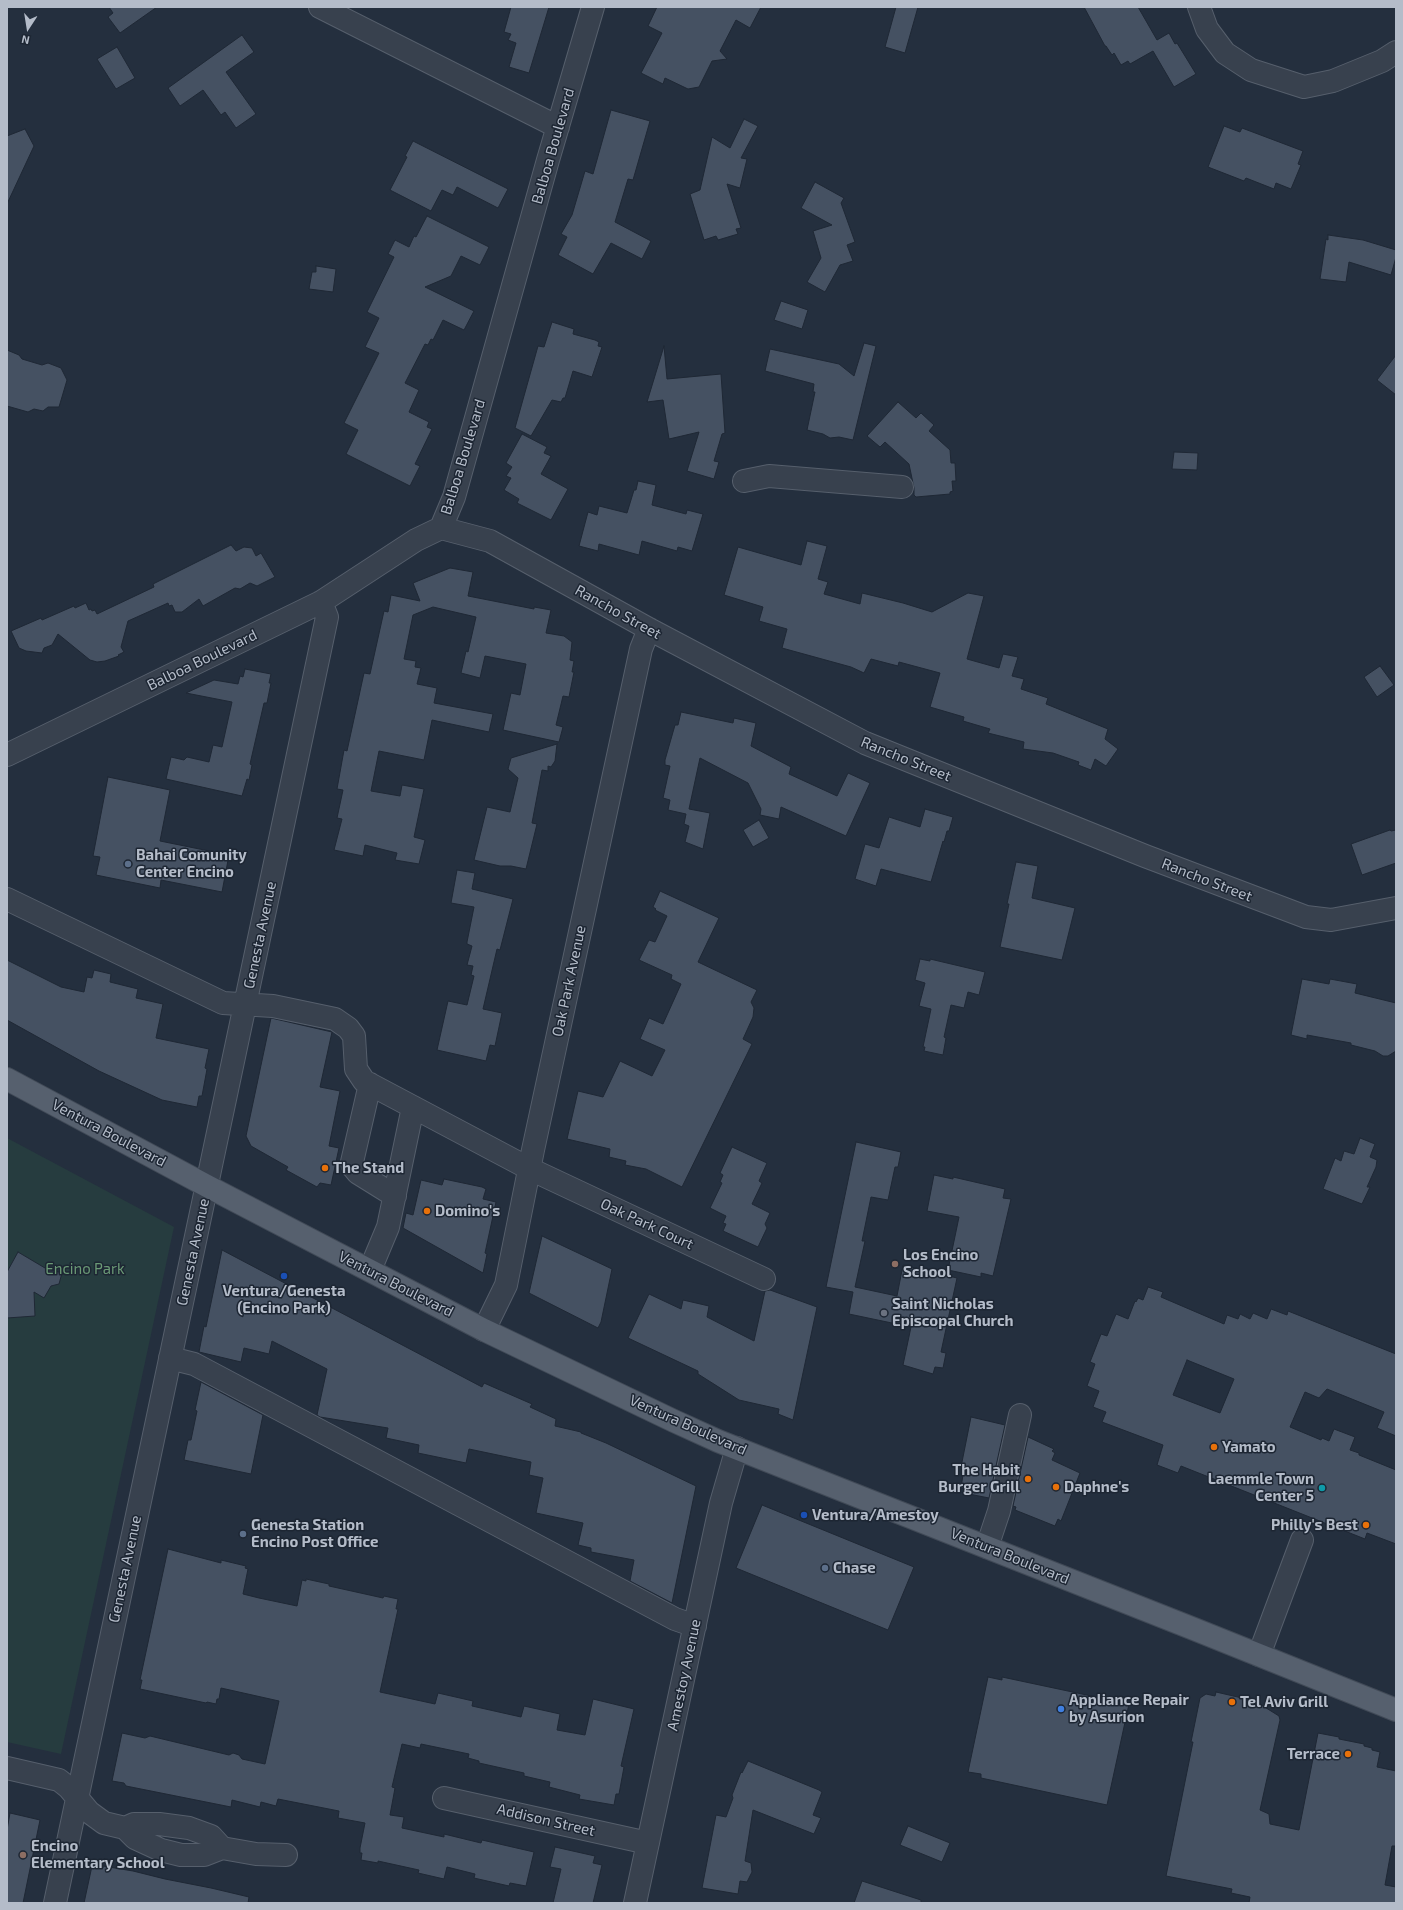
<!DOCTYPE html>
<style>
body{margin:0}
#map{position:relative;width:1403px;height:1910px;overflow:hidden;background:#242f3e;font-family:"Exo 2",sans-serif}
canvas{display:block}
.frame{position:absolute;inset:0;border:8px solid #b4bcc9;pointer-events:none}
.north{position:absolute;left:8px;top:8px;width:40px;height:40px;-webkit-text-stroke:3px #1d2633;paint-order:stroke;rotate:192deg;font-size:11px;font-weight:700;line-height:16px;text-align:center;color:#b4bcc9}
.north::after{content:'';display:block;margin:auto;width:14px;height:18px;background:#b4bcc9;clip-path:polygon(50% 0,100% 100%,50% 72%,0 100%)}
</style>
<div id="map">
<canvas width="1403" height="1910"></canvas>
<div class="frame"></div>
<div class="north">N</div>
</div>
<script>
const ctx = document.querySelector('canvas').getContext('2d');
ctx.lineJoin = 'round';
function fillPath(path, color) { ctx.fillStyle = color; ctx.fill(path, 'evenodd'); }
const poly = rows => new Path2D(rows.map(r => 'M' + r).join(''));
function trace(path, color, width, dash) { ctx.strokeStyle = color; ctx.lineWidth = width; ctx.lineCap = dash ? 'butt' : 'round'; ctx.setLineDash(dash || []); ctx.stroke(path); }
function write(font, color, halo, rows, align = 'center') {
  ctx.font = font + ' "Exo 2",sans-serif'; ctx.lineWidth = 3; ctx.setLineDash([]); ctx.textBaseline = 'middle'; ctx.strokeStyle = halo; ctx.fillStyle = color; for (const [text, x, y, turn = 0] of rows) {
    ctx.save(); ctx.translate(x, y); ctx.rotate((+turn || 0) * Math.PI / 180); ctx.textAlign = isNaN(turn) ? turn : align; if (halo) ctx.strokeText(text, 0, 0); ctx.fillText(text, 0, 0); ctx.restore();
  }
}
fillPath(poly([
 [7,1138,174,1227,61,1754,7,1742]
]), '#263c3f');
const building = poly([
 [109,7,157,7,120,33,108,17,113,13,109,7],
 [511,7,549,7,529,73,509,67,516,43,508,40,511,34,504,32,511,7],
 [657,7,761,7,750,28,736,20,720,51,727,59,712,61,699,87,688,89,665,78,663,84,641,73,662,33,648,26,657,7],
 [896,7,918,7,905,53,885,47,896,7],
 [1084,7,1138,7,1157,40,1169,33,1175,44,1177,43,1196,74,1174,87,1153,51,1130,64,1128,61,1121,65,1114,53,1112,55,1106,46,1105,46,1084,7],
 [242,35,254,52,226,72,256,114,236,128,225,112,221,115,203,90,180,106,168,88,242,35],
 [117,47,135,78,116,89,97,59,117,47],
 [611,110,650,121,633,180,628,179,615,222,651,241,642,259,611,243,593,274,558,255,567,237,561,234,572,215,585,171,593,174,611,110],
 [744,119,758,126,741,158,747,159,740,188,727,184,741,228,736,229,738,234,718,240,716,236,704,240,690,194,700,190,712,137,730,148,744,119],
 [1224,126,1240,132,1242,128,1303,151,1298,164,1301,165,1291,189,1276,183,1274,189,1246,178,1244,181,1208,167,1224,126],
 [25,129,34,146,7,204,7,136,25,129],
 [413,141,508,189,498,208,457,187,453,195,442,190,431,211,390,190,407,157,405,156,413,141],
 [815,182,844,198,841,203,855,242,847,245,853,261,840,265,825,292,807,282,821,258,813,231,832,225,801,208,815,182],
 [427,216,489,247,480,265,461,256,451,276,425,287,474,311,464,330,443,320,433,340,431,339,428,345,425,344,405,383,419,390,409,412,429,422,427,427,432,429,415,464,420,466,410,486,346,454,358,430,344,423,379,353,365,347,379,318,367,312,394,257,388,254,395,240,409,247,414,236,416,237,427,216],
 [1328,235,1363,240,1396,250,1396,257,1391,275,1349,262,1346,282,1320,279,1326,239,1328,240,1328,235],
 [316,266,336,269,333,292,309,289,312,272,316,272,316,266],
 [781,301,808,310,802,329,774,320,781,301],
 [552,322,574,329,573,334,595,340,599,342,598,346,602,347,592,377,573,371,565,398,563,398,561,402,552,400,531,436,515,428,538,346,544,347,552,322],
 [864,343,876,346,853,440,839,437,830,438,823,434,807,430,815,392,813,392,814,384,765,371,770,349,839,364,854,376,864,343],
 [664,346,667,379,721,374,725,433,722,434,714,461,719,462,714,479,687,471,699,432,669,439,663,400,647,402,664,346],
 [7,350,19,355,22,359,42,365,48,363,61,368,67,380,59,407,48,407,43,411,34,409,28,412,7,406,7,350],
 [1396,355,1396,395,1377,380,1396,355],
 [898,402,916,418,921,413,934,425,929,431,950,450,951,463,955,463,956,481,952,481,953,491,950,492,950,494,916,497,914,495,914,488,909,464,885,442,880,447,867,436,898,402],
 [522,434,547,447,544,453,551,456,541,474,568,489,551,520,517,503,519,499,504,490,511,478,506,476,512,467,506,463,522,434],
 [1174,452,1198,453,1197,470,1172,469,1174,452],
 [638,481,656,485,652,505,686,514,687,510,703,514,692,551,678,547,677,551,642,541,639,555,599,544,598,551,579,546,588,512,597,515,599,506,627,513,634,490,636,490,638,481],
 [807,541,827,546,818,579,828,582,824,594,860,604,862,593,903,603,932,612,968,593,984,596,967,659,999,668,1003,654,1018,657,1012,676,1024,679,1021,689,1048,698,1046,704,1108,729,1105,739,1118,749,1106,766,1095,759,1091,770,1078,765,1079,762,1053,753,1023,749,1024,742,988,733,990,729,963,721,964,717,930,707,940,673,899,662,898,666,871,659,864,673,851,667,782,648,787,629,759,621,763,607,724,595,738,547,801,565,807,541],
 [231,545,236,551,244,547,252,548,256,556,261,553,275,577,257,586,250,583,240,589,235,588,203,606,199,599,182,612,175,612,172,605,169,606,168,603,128,621,121,647,124,652,118,655,119,656,105,661,97,662,90,660,58,634,52,645,44,648,42,653,26,651,19,648,11,631,41,618,42,620,74,606,75,608,86,603,89,610,91,609,92,611,95,610,97,614,154,587,153,584,231,545],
 [450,568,473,572,468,596,534,609,534,607,551,610,546,633,564,636,572,642,570,660,574,661,572,672,574,672,569,697,563,696,556,725,563,727,559,742,503,730,511,693,520,695,526,664,485,656,480,678,461,673,466,651,468,652,476,617,433,607,413,615,404,659,416,661,415,667,421,668,417,684,437,688,434,703,493,714,489,732,432,720,424,760,379,751,371,791,400,796,402,785,424,789,414,837,425,840,419,864,395,860,397,853,365,845,363,856,334,850,342,819,337,818,343,790,337,789,344,750,347,751,364,673,370,674,384,611,388,612,391,595,420,601,413,583,450,568],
 [1380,666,1394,685,1377,697,1364,677,1380,666],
 [245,669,271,674,269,683,271,683,267,703,264,703,250,764,252,765,249,780,247,779,242,796,166,779,171,757,184,760,187,757,209,762,213,745,222,747,232,702,186,693,214,680,238,684,240,676,243,677,245,669],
 [681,712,733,723,734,718,756,723,751,746,791,767,789,774,837,796,848,773,870,783,846,836,781,807,779,819,760,815,761,809,748,783,700,758,689,809,710,813,703,849,685,842,689,826,684,824,686,814,668,810,670,800,663,798,670,766,665,765,665,760,675,725,678,725,681,712],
 [557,744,555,761,551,767,548,766,548,771,542,770,532,823,537,824,526,869,511,866,500,866,474,860,487,807,510,812,518,778,508,769,511,758,557,744],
 [108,777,170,790,160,841,229,855,222,892,161,880,160,888,96,875,100,857,93,856,108,777],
 [925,809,953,817,949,831,947,831,944,842,943,841,931,882,881,869,876,886,855,879,865,844,879,848,889,817,920,827,925,809],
 [759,820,769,838,753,847,743,830,759,820],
 [1390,830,1391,831,1396,830,1396,863,1362,875,1351,844,1390,830],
 [1016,862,1038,866,1032,898,1075,908,1062,960,1000,947,1009,904,1007,904,1016,862],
 [457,870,475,873,472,889,513,899,500,950,497,949,483,1009,502,1013,495,1046,490,1045,486,1061,437,1050,448,1001,467,1005,474,976,471,975,473,966,467,965,472,946,467,944,467,942,474,907,451,903,457,870],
 [660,891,719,918,698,962,757,990,751,1002,754,1008,753,1017,743,1039,752,1044,682,1187,646,1169,625,1165,626,1161,609,1157,610,1149,567,1139,578,1091,603,1097,620,1061,652,1076,665,1050,640,1039,649,1018,663,1024,681,984,671,979,672,975,639,960,649,940,655,942,667,916,655,910,656,909,653,907,660,891],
 [920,959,930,961,930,959,985,972,979,995,968,992,964,1008,951,1005,944,1037,946,1038,943,1055,924,1051,925,1047,923,1047,931,1009,919,1006,925,983,915,980,920,959],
 [7,960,61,987,84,992,87,977,92,978,94,970,111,974,110,982,138,989,136,998,163,1004,156,1038,209,1049,205,1068,207,1069,202,1096,199,1096,197,1107,162,1100,99,1071,7,1020,7,960],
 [1302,979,1329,984,1330,979,1357,984,1355,993,1396,1003,1396,1051,1388,1056,1383,1056,1375,1051,1351,1045,1351,1043,1307,1035,1307,1039,1291,1035,1302,979],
 [271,1018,332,1032,320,1087,340,1091,329,1146,339,1148,331,1185,320,1183,317,1187,286,1170,288,1167,251,1146,246,1136,271,1018],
 [1360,1138,1375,1144,1370,1157,1377,1160,1376,1167,1367,1187,1370,1187,1362,1204,1323,1189,1335,1158,1341,1161,1344,1151,1354,1154,1360,1138],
 [856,1142,901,1152,898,1167,895,1167,888,1200,871,1197,862,1241,865,1241,855,1287,897,1296,903,1265,957,1278,941,1352,946,1353,943,1368,935,1367,933,1374,903,1365,911,1327,849,1314,853,1292,826,1287,856,1142],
 [732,1147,767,1163,759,1181,762,1183,752,1204,770,1213,765,1224,767,1228,758,1247,723,1231,726,1224,723,1223,726,1216,710,1208,722,1183,720,1182,723,1175,720,1173,732,1147],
 [934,1175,953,1179,953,1177,1005,1189,1003,1198,1011,1199,993,1276,981,1273,981,1277,948,1270,959,1217,927,1211,934,1175],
 [444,1179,482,1187,486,1189,483,1199,496,1202,485,1253,487,1254,483,1273,403,1228,406,1213,413,1215,421,1180,442,1185,444,1179],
 [542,1236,612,1269,601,1322,598,1328,529,1293,542,1236],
 [222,1250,482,1387,484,1383,532,1404,530,1407,556,1419,555,1426,581,1432,581,1433,606,1443,696,1486,672,1603,630,1581,634,1560,591,1552,591,1548,578,1545,583,1523,536,1513,543,1478,529,1475,531,1462,469,1449,466,1463,418,1453,419,1445,386,1438,388,1428,320,1417,317,1415,327,1369,272,1341,269,1354,244,1348,241,1362,199,1352,204,1326,206,1327,222,1250],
 [18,1252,45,1268,62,1273,59,1284,51,1286,44,1298,34,1292,35,1316,7,1318,7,1272,18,1252],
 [1148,1287,1163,1292,1161,1297,1224,1324,1227,1315,1238,1319,1240,1314,1250,1319,1253,1313,1267,1319,1271,1309,1287,1315,1288,1311,1396,1354,1396,1436,1377,1428,1384,1412,1327,1389,1319,1398,1305,1392,1290,1427,1321,1440,1322,1438,1329,1441,1334,1429,1355,1437,1350,1450,1359,1453,1359,1455,1396,1470,1396,1544,1367,1533,1365,1539,1181,1466,1178,1473,1157,1465,1163,1445,1102,1422,1106,1412,1093,1407,1099,1391,1087,1386,1095,1364,1090,1362,1101,1334,1107,1336,1116,1314,1128,1319,1135,1301,1136,1302,1138,1298,1143,1300,1148,1287],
 [1187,1360,1234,1379,1220,1413,1173,1395,1187,1360],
 [770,1290,817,1307,793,1420,778,1414,779,1409,739,1400,698,1374,698,1371,628,1338,649,1294,681,1309,683,1300,709,1306,707,1317,754,1341,765,1291,770,1290],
 [201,1382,263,1415,251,1474,184,1460,188,1440,191,1440,197,1411,195,1410,201,1382],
 [971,1417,1005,1425,989,1498,969,1494,970,1490,961,1488,964,1468,961,1467,971,1417],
 [1028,1437,1054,1449,1052,1451,1055,1453,1052,1460,1080,1473,1061,1521,1058,1519,1055,1526,1015,1510,1016,1507,1013,1506,1028,1437],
 [762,1505,914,1567,888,1630,736,1568,762,1505],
 [168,1549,221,1563,221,1560,246,1566,245,1568,248,1569,243,1594,259,1598,297,1606,302,1580,306,1581,306,1579,329,1584,329,1586,383,1598,384,1596,398,1599,396,1609,398,1609,380,1692,435,1704,438,1693,473,1701,472,1706,521,1717,524,1706,560,1714,557,1730,585,1735,593,1699,634,1709,621,1766,624,1767,619,1794,616,1794,614,1805,579,1799,580,1795,549,1787,550,1782,524,1776,524,1773,479,1763,479,1761,468,1758,469,1754,421,1744,420,1748,402,1744,392,1787,395,1788,390,1815,404,1817,402,1828,444,1837,444,1834,481,1843,482,1840,534,1852,526,1886,510,1883,509,1886,474,1878,475,1874,447,1867,444,1879,418,1873,419,1870,378,1861,378,1863,361,1860,362,1853,360,1853,360,1848,365,1823,338,1818,339,1811,278,1799,276,1806,261,1802,260,1807,232,1800,231,1807,126,1786,124,1783,112,1781,122,1733,145,1738,150,1736,229,1755,233,1753,239,1755,242,1759,265,1764,279,1701,221,1688,219,1699,217,1699,216,1704,207,1702,206,1703,140,1689,142,1680,140,1680,168,1549],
 [988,1677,1002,1680,1002,1677,1129,1704,1107,1805,981,1778,981,1774,968,1772,988,1677],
 [1216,1692,1255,1701,1279,1716,1280,1720,1260,1810,1269,1814,1270,1824,1299,1830,1318,1733,1339,1737,1339,1739,1364,1744,1364,1746,1372,1748,1372,1750,1380,1752,1377,1767,1396,1771,1396,1846,1392,1846,1385,1885,1396,1887,1396,1903,1249,1903,1250,1897,1231,1893,1232,1889,1166,1876,1193,1742,1191,1742,1200,1698,1206,1694,1215,1696,1216,1692],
 [748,1761,819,1790,822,1792,813,1815,821,1818,814,1834,753,1810,745,1861,751,1863,752,1872,747,1882,740,1881,738,1894,702,1888,716,1815,726,1817,733,1798,732,1795,741,1772,742,1773,748,1761],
 [10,1813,40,1820,23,1903,7,1903,7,1830,10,1813],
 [908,1826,950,1843,942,1862,900,1845,908,1826],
 [555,1847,595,1856,593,1863,602,1865,593,1903,553,1903,561,1869,550,1867,555,1847],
 [92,1866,103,1868,103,1866,133,1871,165,1879,211,1888,249,1897,248,1903,84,1903,92,1866],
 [862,1881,921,1900,921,1903,854,1903,862,1881]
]);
fillPath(building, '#455162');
trace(building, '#1f2835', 1);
const minor = poly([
 [320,7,558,127],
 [1199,7,1207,29,1225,53,1251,70,1304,87,1333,81,1382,61,1396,52],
 [744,481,769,476,902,487],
 [441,528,490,541,649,629,865,743,1145,856,1306,917,1331,920,1396,908],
 [7,755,321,602,416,540,441,528,454,497,548,160,593,7],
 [7,899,223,1003,273,1006,335,1019,348,1028,354,1036,356,1069,364,1081,530,1169,764,1279],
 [370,1084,352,1162,353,1167,358,1173,395,1196],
 [370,1270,388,1227,413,1107],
 [484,1330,506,1285,533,1150,641,649,649,629],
 [170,1358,194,1364,675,1619,695,1626],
 [987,1547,999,1511,1020,1415],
 [1259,1655,1302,1540],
 [7,1768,59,1780,69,1788,89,1812,104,1823,125,1828,135,1838,161,1850,181,1855,204,1855,222,1848,256,1854,286,1855],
 [444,1798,648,1843],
 [125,1828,134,1824,159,1824,189,1828,211,1836,222,1848],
 [55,1903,327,617,321,602],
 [635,1903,721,1503,737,1448]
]);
const major = poly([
 [7,1079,207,1186,484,1330,674,1421,718,1441,1194,1629,1396,1710]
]);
trace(minor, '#565f6c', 24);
trace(major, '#414a57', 24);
trace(minor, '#38414e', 22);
trace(major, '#56606e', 22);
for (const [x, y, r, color] of [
 [128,864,4,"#5c6f8a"],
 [325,1168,4,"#e8710a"],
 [427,1211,4,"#e8710a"],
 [895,1264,4,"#8d6e63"],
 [284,1276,4,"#1a4fb4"],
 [884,1313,4,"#6b7280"],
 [1214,1447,4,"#e8710a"],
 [1028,1479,4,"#e8710a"],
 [1056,1487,4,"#e8710a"],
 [1322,1488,4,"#0f9aa8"],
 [804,1515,4,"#1a4fb4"],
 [1366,1525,4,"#e8710a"],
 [243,1534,4,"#5c6f8a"],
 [825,1568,4,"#5c6f8a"],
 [1232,1702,4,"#e8710a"],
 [1061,1709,4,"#3f7fe0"],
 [1348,1754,4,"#e8710a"],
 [23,1855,4,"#8d6e63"]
]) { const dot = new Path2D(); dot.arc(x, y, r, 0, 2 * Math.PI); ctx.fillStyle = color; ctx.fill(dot); trace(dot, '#1d2633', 1.5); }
write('15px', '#b4bcc9', '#1d2633', [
 ["Balboa Boulevard",553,146,-74],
 ["Balboa Boulevard",463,457,-73],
 ["Rancho Street",618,612,29],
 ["Balboa Boulevard",202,660,-26],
 ["Rancho Street",906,759,22],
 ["Rancho Street",1207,880,21],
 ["Genesta Avenue",260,935,-78],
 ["Oak Park Avenue",569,981,-78],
 ["Ventura Boulevard",109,1133,28],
 ["Oak Park Court",647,1224,25],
 ["Genesta Avenue",193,1252,-78],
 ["Ventura Boulevard",396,1284,27],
 ["Ventura Boulevard",688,1425,24],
 ["Ventura Boulevard",1010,1556,22],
 ["Genesta Avenue",125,1569,-78],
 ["Amestoy Avenue",684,1675,-78],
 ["Addison Street",546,1820,13]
]);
write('bold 15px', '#b4bcc9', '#1d2633', [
 ["Bahai Comunity",136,855],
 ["Center Encino",136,872],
 ["The Stand",333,1168],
 ["Domino's",435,1211],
 ["Los Encino",903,1255],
 ["School",903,1272],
 ["Ventura/Genesta",284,1291,"center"],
 ["(Encino Park)",284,1308,"center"],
 ["Saint Nicholas",892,1304],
 ["Episcopal Church",892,1321],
 ["Yamato",1222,1447],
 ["The Habit",1020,1470,"right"],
 ["Burger Grill",1020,1487,"right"],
 ["Laemmle Town",1314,1479,"right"],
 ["Center 5",1314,1496,"right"],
 ["Daphne's",1064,1487],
 ["Ventura/Amestoy",812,1515],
 ["Genesta Station",251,1525],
 ["Encino Post Office",251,1542],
 ["Philly's Best",1358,1525,"right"],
 ["Chase",833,1568],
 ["Appliance Repair",1069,1700],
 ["by Asurion",1069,1717],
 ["Tel Aviv Grill",1240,1702],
 ["Terrace",1340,1754,"right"],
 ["Encino",31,1846],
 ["Elementary School",31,1863]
], 'left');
write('15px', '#6b9a76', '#1d2633', [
 ["Encino Park",85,1269]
]);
</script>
